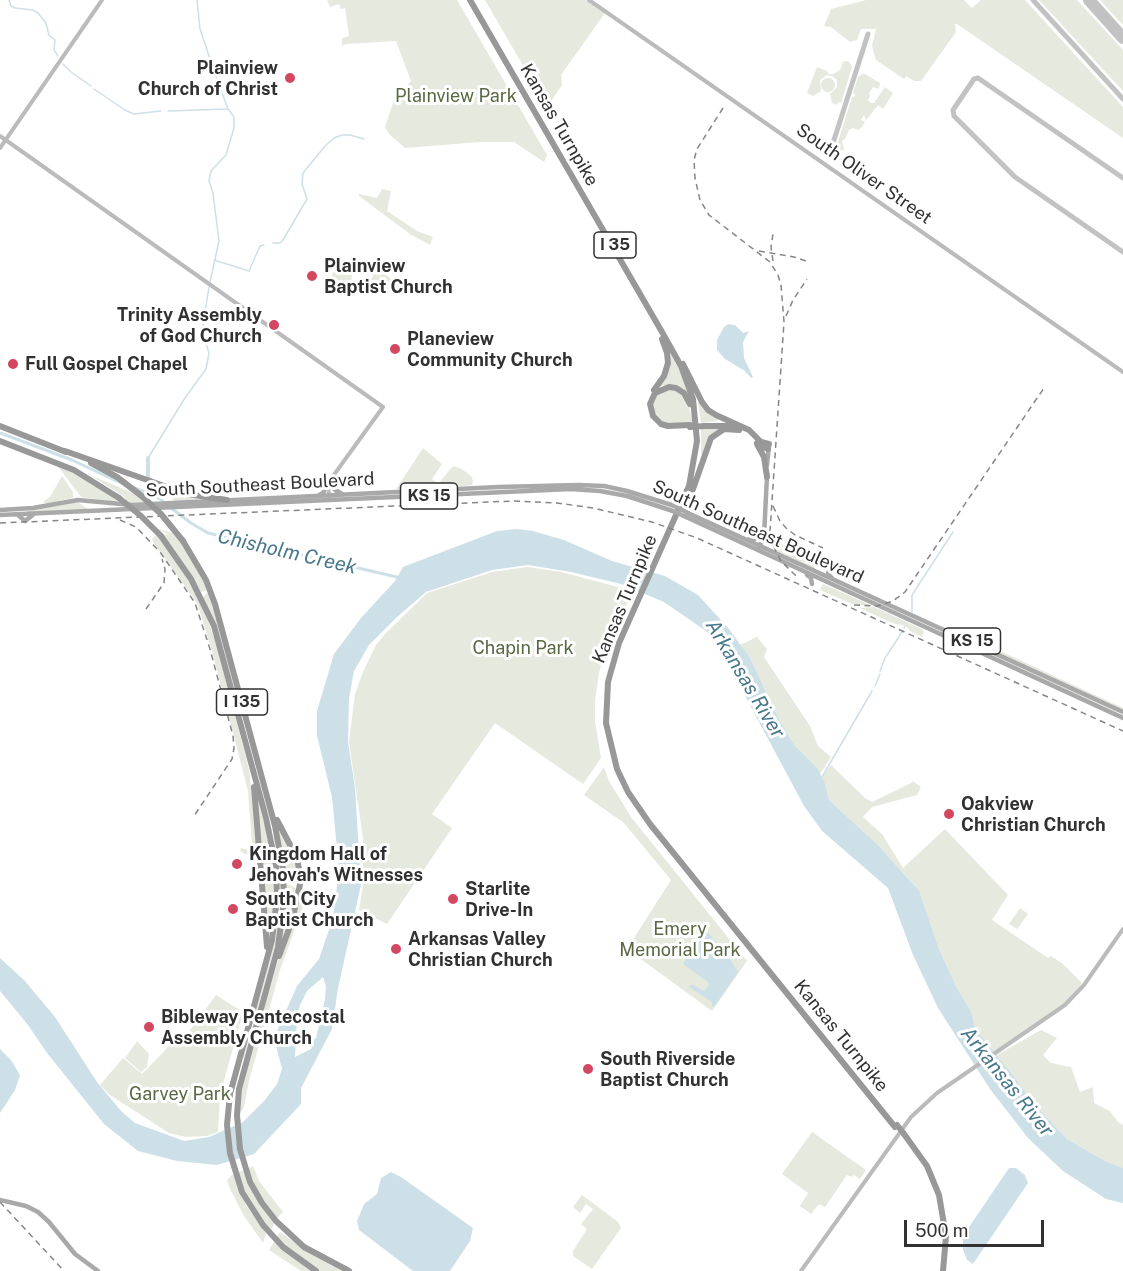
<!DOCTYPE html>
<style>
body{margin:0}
#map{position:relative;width:1123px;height:1271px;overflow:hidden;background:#fff;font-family:"Public Sans",sans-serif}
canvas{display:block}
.scale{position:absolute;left:904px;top:1220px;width:140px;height:27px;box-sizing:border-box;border:3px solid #313131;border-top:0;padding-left:8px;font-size:18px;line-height:21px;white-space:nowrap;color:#313131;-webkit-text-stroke:4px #fff;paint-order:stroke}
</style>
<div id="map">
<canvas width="1123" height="1271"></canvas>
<div class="scale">500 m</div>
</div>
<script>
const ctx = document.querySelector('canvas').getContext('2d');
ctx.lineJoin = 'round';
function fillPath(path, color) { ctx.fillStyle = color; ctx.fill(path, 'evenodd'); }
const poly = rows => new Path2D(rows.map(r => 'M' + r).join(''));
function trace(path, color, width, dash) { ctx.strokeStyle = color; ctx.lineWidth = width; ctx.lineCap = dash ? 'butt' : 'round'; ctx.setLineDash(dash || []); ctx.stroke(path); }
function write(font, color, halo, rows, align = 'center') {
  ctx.font = font + ' "Public Sans",sans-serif'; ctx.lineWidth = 6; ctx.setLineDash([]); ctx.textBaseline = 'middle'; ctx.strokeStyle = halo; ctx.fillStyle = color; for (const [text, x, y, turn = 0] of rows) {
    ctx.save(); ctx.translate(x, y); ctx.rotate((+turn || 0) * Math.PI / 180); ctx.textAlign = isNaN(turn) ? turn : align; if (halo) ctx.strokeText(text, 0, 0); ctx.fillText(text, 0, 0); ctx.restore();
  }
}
fillPath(poly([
 [327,0,457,0,547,155,544,162,514,142,480,142,405,148,389,134,385,127,394,100,411,81,396,41,346,44,342,46,342,38,349,36,345,8,341,9,339,4,330,7],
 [485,0,586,0,605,13,561,75,562,85,547,107],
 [866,0,964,0,972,8,981,0,1025,0,1123,107,1123,138,957,24,955,24,956,32,921,81,914,81,906,76,904,79,876,60,872,46,876,29,861,29,857,40,850,42,831,27,824,26,831,9],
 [1039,0,1077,0,1123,50,1123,91],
 [1100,0,1123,0,1123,25,1122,24],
 [846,61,849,62,852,67,841,103,838,102,837,105,832,103,830,94,837,87,837,80,832,76,827,75,820,80,821,91,813,96,807,93,817,67,827,71,828,74,833,74,840,70,843,62],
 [862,74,865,74,880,83,879,89,873,87,869,93,870,96,868,100,871,103,874,103,885,87,893,93,883,109,878,105,866,120,864,115,861,120,865,122,862,127,858,130,853,128,849,130,845,139,842,141,844,149,841,152,837,145,852,97,854,97,855,94,853,93,858,77],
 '821 85a7 7 0 1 1 14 0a7 7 0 1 1-14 0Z',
 [382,189,391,191,387,211,417,231,433,237,430,245,410,234,359,196,359,194,377,198],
 [339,260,350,267,353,264,382,272,394,281,381,286,371,283,373,275,352,273,351,290,330,280],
 [670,350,678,366,688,392,667,385,658,387],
 [663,389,682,392,688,403,693,423,666,424,652,413,654,397],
 [700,402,718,418,718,421,701,423,698,403],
 [701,426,720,429,709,438,703,454,701,454],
 [423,448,442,464,432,479,438,484,453,466,462,469,472,477,473,482,472,485,465,486,396,489],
 [57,465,76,474,118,499,116,502,81,497],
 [90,475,140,496,147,502,129,503,125,500,126,498],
 [62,476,73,492,73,498,45,504,44,501,50,497],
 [156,486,191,498,199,500,175,501],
 [76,501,88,509,26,512,29,510],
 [159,529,176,534,200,572,207,590,205,591,201,592,185,566,162,536,168,534,162,531,159,532,157,530],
 [157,534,191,584,207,618,217,646,249,769,258,855,255,858,251,857,240,851,241,848,248,850,252,844,248,791,212,651,197,603,153,542,152,539],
 [774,537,783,545,813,559,815,569,777,551],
 [528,567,561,572,633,591,606,648,599,673,595,701,595,721,601,758,583,784,495,723,432,814,452,828,387,924,359,910,363,885,363,838,349,742,355,694,363,672,376,645,385,634,427,593,492,572],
 [823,584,870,605,869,606,852,604,820,590],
 [207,593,210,595,240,706,239,707,203,597],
 [874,607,922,629,924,632,922,637,910,631,906,626,892,623,860,608],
 [935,623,1011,656,1123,708,1123,711],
 [934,629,1011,662,1123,715,1123,717],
 [757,637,767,649,764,657,810,726,818,746,831,757,820,774,795,746,780,721,750,658,740,645],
 [831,765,865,798,872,802,911,783,913,781,921,787,917,795,872,807,863,817,882,834,903,868,945,829,1008,895,992,920,1048,958,1051,956,1063,964,1082,983,1065,1005,1002,1049,993,1052,976,1030,971,1011,957,988,939,949,919,890,909,880,878,845,829,800,822,777],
 [604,767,609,781,631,817,747,961,712,1011,627,949,671,880,624,823,584,795],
 [257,798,266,829,272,866,262,864],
 [276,824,294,855,298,881,285,875],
 [263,872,273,879,274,908,269,943],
 [278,882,282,883,277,938,244,1058,242,1059,271,951],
 [286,885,290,885,298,890,291,916,279,950],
 [304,891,308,893,280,970,249,1081,244,1107,239,1115,239,1097,270,980,291,929,301,893],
 [1020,908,1028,914,1017,929,1009,924],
 [216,995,243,1012,220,1095,218,1132,207,1136,186,1137,169,1133,110,1095,100,1085,123,1058,142,1074,172,1043,177,1048],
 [1041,1030,1057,1038,1043,1055,1051,1063,1071,1067,1080,1092,1093,1087,1094,1103,1110,1111,1118,1122,1123,1125,1123,1168,1105,1161,1067,1139,1034,1104,997,1055],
 [137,1041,149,1054,147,1067,141,1072,125,1058],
 [812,1132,866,1170,860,1179,854,1175,852,1177,847,1175,825,1207,819,1204,811,1214,800,1206,808,1193,782,1174],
 [253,1166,259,1181,283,1212,277,1218,268,1208,251,1179,247,1169],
 [244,1170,274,1222,273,1227,270,1230,251,1205,236,1173],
 [233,1174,246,1205,266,1233,263,1243,244,1216,230,1189,227,1180],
 [582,1195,618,1222,621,1228,592,1269,573,1256,573,1251,587,1229,581,1224,593,1209,586,1204,580,1213,573,1207],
 [280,1232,317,1257,342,1271,318,1271,276,1238],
 [274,1242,302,1264,312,1271,301,1271,269,1250]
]), '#e5e9de');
fillPath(poly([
 [728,324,735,325,743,333,749,331,743,342,744,358,753,377,751,378,745,371,725,359,717,350,717,340,724,327],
 [517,529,533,531,564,540,612,561,665,576,698,595,729,629,750,658,780,721,795,746,817,768,824,781,829,800,878,845,909,880,919,890,939,949,957,988,971,1011,976,1030,1008,1069,1034,1104,1067,1139,1105,1161,1123,1168,1123,1203,1106,1199,1063,1171,1028,1138,990,1089,938,1008,913,955,888,888,822,831,804,806,743,692,706,631,664,602,621,584,571,572,528,565,492,570,426,592,397,617,369,645,354,671,349,699,348,742,355,788,361,885,338,988,332,1029,301,1088,301,1104,254,1154,217,1165,177,1161,138,1151,104,1124,47,1053,28,1025,0,991,0,958,25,981,55,1017,97,1082,121,1111,135,1123,184,1141,209,1137,243,1122,265,1100,277,1084,282,1069,275,1042,277,1031,297,986,319,959,333,918,339,870,332,797,317,736,317,711,334,654,361,618,395,581,403,567,497,531],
 [323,977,326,986,325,999,316,1038,310,1043,312,1046,311,1049,295,1057,297,1018,300,1005,307,991],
 [705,930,728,956,738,972,714,1007,712,1006,712,1002,689,987,692,984,702,990,705,990,709,985,708,982,683,964],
 [0,1049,11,1060,20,1075,15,1090,0,1113],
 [1009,1168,1016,1168,1025,1175,1028,1183,973,1264,967,1260,963,1250,963,1236],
 [391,1172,401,1177,473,1228,470,1241,450,1271,413,1271,359,1230,357,1221,364,1204,377,1194,381,1178]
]), '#cde0e7');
trace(poly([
 [9,0,11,6,15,8,33,10,38,13,46,23,49,35,55,40,54,50,58,56],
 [197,0,200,29,215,74,228,109,234,117,234,128,226,155,211,171,209,181,213,193,219,241,210,282],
 [63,64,71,72,91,86],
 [94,89,125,110,134,114,161,111],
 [168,111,227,109],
 [273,243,280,243,283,240,307,199,302,184,303,173,325,146,334,138,342,135,350,135,364,139],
 [214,260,249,271,260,246,264,245],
 [148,458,185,398,206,369,209,353,202,331,209,287],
 [912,612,912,595,953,532],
 [904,628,905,626],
 [880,671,885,658,902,632],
 [875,686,880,674],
 [822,777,872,691]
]), '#cde0e7', 1.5);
trace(poly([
 [0,433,72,460,123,484],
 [135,488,159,498,166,504],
 [171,508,191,523,208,533,401,578]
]), '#cde0e7', 3);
trace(poly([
 [148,458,148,478,159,498]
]), '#cde0e7', 4);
trace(poly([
 [1033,0,1123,99],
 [833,143,868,34],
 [1123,178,978,78,974,79,953,110,954,116,1015,177,1123,252]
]), '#c2c2c2', 5);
trace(poly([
 [1089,0,1123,38]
]), '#c2c2c2', 12);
trace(poly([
 [589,0,1123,372],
 [0,136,383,407,328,483,329,496],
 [0,148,102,0],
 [801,1271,911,1117,937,1093,1065,1005,1084,985,1123,929]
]), '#bbb', 4);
trace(poly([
 [767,465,769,446],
 [333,482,334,489,342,494],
 [319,495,323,493,328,483],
 [0,510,33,508,78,500,132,505,498,487,579,485,604,486,627,491,675,506],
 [688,513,1123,712],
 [0,515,571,489,600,491,627,496,673,511],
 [18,515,25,521,34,514],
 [686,517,1123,718],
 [749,539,755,539,761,533],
 [759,547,764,536,767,476],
 [830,568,828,574,832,578],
 [807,575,811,578,812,584],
 [0,1200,26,1206,38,1212,49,1222,75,1254,98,1271]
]), '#a9a9a9', 4.5);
trace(poly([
 [470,0,662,332,681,366,693,399,697,441,689,486,619,643,608,682,606,723,617,769,628,792,650,824,895,1127],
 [683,364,702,402,708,410,716,415,749,430,761,442,769,444],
 [654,390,664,376,668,363,667,353,662,339],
 [690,425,668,426,661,424,653,416,650,404,655,393,669,387,676,388,684,393,690,404],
 [0,426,66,452],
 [705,426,731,426],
 [0,441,74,470,119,498],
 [757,443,768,449],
 [757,444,764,457,767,477],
 [65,451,187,494,227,500],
 [685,505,693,489,711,438,724,429,739,430],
 [161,536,191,579,214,626,266,818,276,866,277,898,272,940,230,1094,227,1125,230,1153,242,1192,263,1225,283,1247,316,1271],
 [183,541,206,580,215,604,275,826,283,870,284,901,278,947,239,1089,237,1115,240,1149,250,1182,262,1203,276,1221,304,1247,349,1271],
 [254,787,267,947],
 [277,820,297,858,301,880,292,921,279,956],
 [904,1134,927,1166,939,1195,946,1236,943,1271]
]), '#989898', 6);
trace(poly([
 [723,108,697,149,694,160,695,178,700,200,709,215,770,262,778,275,781,285,784,322,770,531,773,545,781,561,799,579],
 [759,251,794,257,806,261],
 [773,261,771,247,773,234],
 [786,316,793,300,807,279],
 [773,506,780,521,786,528,795,535,823,548],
 [120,520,136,527,160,552,195,603,210,649,233,736,234,748,232,759,194,816],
 [0,523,513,501,557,503,593,508,652,522,697,538,1123,731],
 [854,605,877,606,893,601,905,592,1044,388],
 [146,609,164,583,165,569,162,559],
 [0,1202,64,1271]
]), '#868686', 1.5, [6, 4.5]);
trace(poly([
 [675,506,688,513],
 [673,511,686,517]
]), '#a9a9a9', 4.5);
trace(poly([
 [690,427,705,426],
 [91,463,117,477,143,497,161,514,183,541],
 [119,498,141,516,161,536],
 [897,1125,904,1134]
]), '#989898', 6);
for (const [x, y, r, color] of [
 [290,78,6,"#d34860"],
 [312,276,6,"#d34860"],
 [274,325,6,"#d34860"],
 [395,349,6,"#d34860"],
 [13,364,6,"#d34860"],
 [949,814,6,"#d34860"],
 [237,864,6,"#d34860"],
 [453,899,6,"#d34860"],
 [233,909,6,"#d34860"],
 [396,949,6,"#d34860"],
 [149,1027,6,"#d34860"],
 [588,1069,6,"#d34860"]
]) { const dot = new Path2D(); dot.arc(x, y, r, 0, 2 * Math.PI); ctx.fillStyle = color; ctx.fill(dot); trace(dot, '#fff', 2); }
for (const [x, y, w] of [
 [615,245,42],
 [429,496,57],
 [972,641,57],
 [242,702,51]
]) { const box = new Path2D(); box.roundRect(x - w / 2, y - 13, w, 26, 4.5); ctx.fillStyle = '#fff'; ctx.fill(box); trace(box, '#313131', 1.5); }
write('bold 16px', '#313131', null, [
 ["I 35",615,245],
 ["KS 15",429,496],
 ["KS 15",972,641],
 ["I 135",242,702]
]);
write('bold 18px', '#313131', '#fff', [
 ["Plainview",278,68,"right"],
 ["Church of Christ",278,89,"right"],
 ["Plainview",324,266],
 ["Baptist Church",324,287],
 ["Trinity Assembly",262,315,"right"],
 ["of God Church",262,336,"right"],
 ["Planeview",407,339],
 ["Community Church",407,360],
 ["Full Gospel Chapel",25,364],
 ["Oakview",961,804],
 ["Christian Church",961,825],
 ["Kingdom Hall of",249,854],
 ["Jehovah's Witnesses",249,875],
 ["Starlite",465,889],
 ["Drive-In",465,910],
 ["South City",245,899],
 ["Baptist Church",245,920],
 ["Arkansas Valley",408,939],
 ["Christian Church",408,960],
 ["Bibleway Pentecostal",161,1017],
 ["Assembly Church",161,1038],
 ["South Riverside",600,1059],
 ["Baptist Church",600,1080]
], 'left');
write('18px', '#586843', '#fff', [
 ["Plainview Park",456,96],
 ["Chapin Park",523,648],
 ["Emery",680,929],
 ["Memorial Park",680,950],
 ["Garvey Park",180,1094]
]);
write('18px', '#313131', '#fff', [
 ["Kansas Turnpike",559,125,60],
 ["South Oliver Street",864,174,35],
 ["South Southeast Boulevard",260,485,-3],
 ["South Southeast Boulevard",758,532,24],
 ["Kansas Turnpike",625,599,-67],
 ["Kansas Turnpike",841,1036,51]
]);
write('italic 20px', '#47778b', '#fff', [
 ["Chisholm Creek",287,552,13],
 ["Arkansas River",745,679,59],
 ["Arkansas River",1007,1082,51]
]);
</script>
